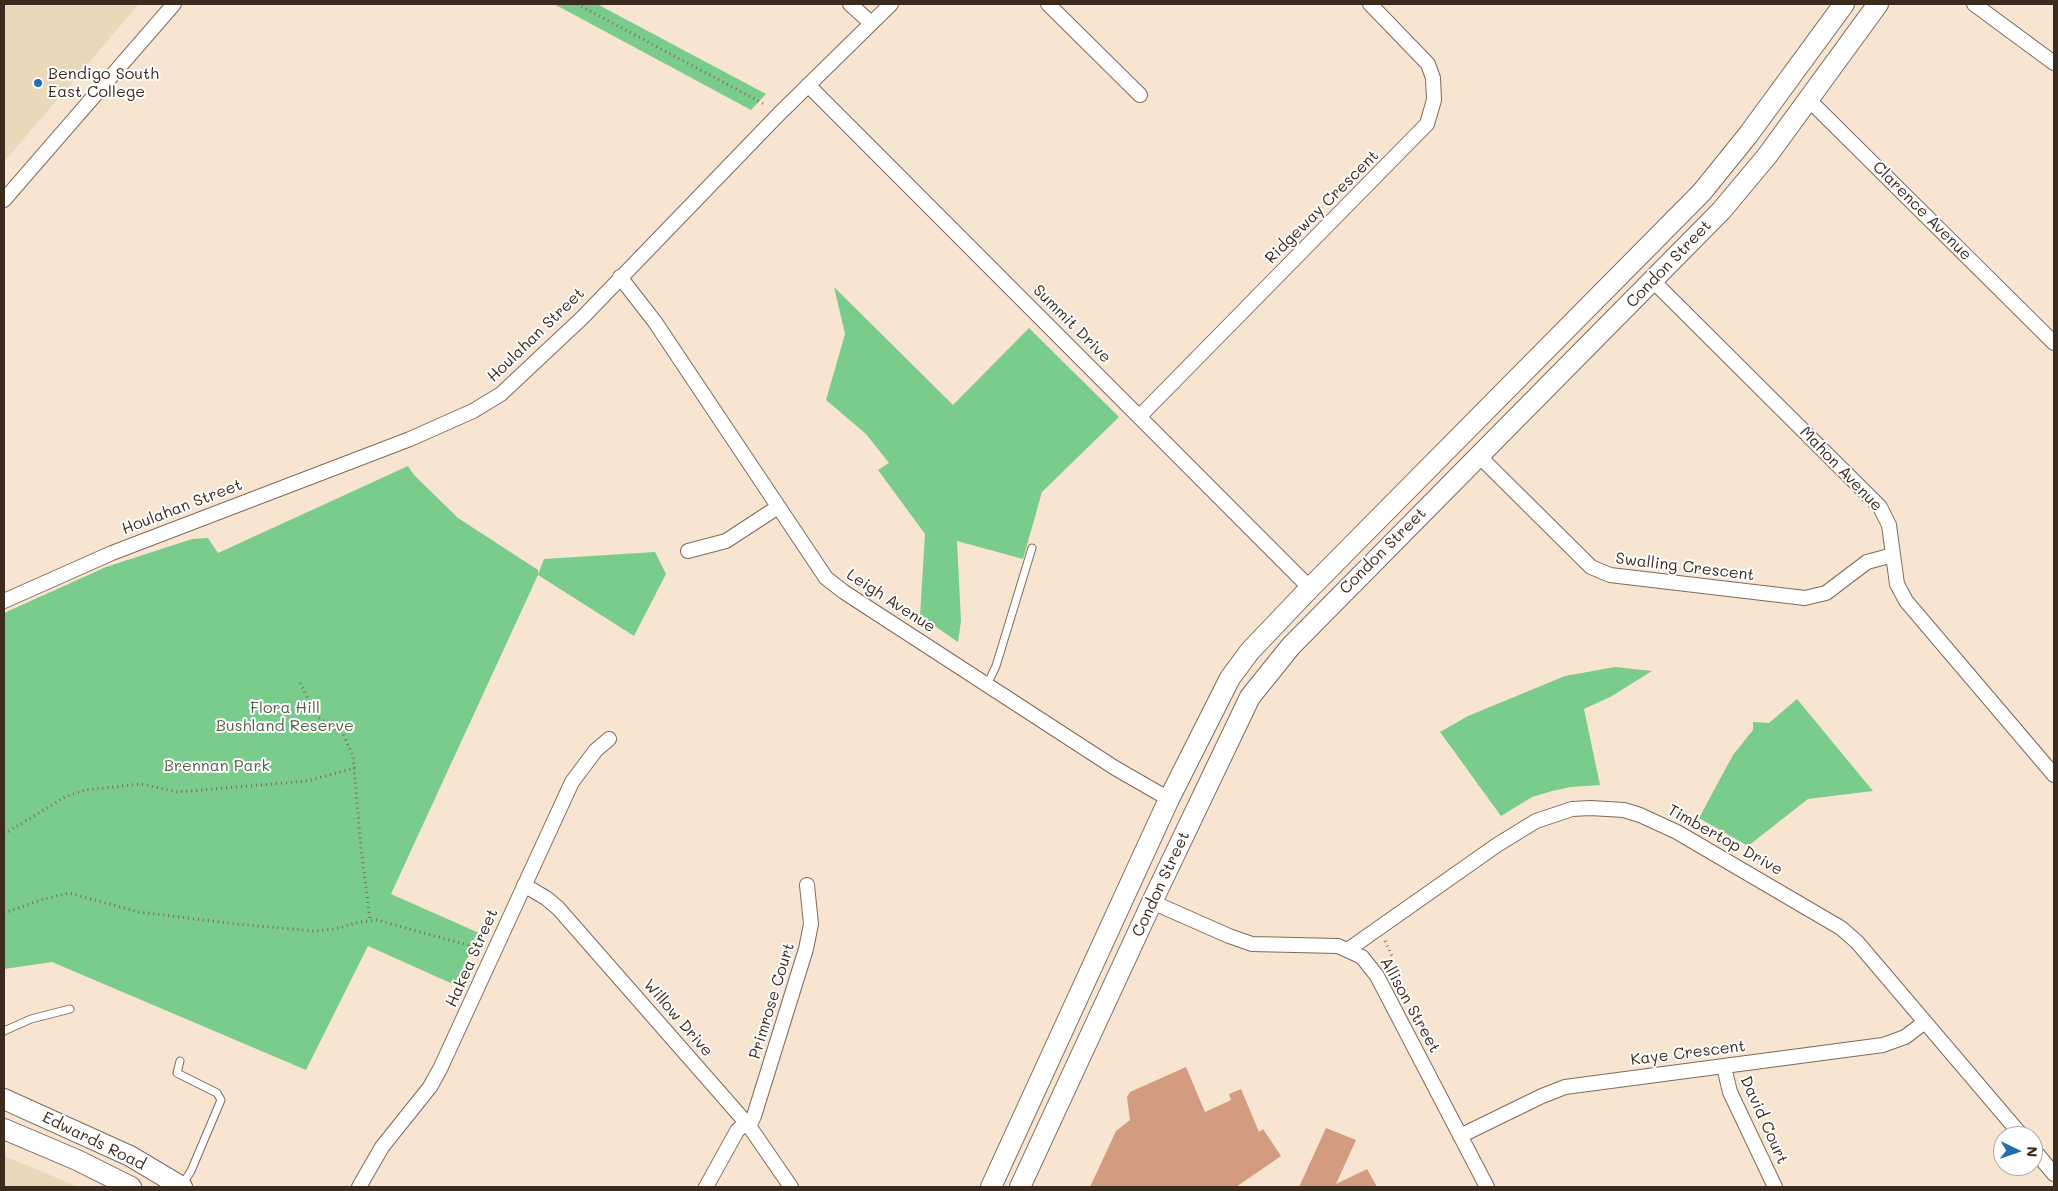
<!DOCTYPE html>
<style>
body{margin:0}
#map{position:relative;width:2058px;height:1191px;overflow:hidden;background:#f8e5d1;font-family:Mali,sans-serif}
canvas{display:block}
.frame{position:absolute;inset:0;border:5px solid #3b2a1e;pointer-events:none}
.north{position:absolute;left:1993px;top:1126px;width:50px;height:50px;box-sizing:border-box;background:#fff;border:1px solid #b1aaa5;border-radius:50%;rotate:93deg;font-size:14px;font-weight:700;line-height:20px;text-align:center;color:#3b2a1e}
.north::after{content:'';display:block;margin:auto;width:18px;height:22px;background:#1f6fb2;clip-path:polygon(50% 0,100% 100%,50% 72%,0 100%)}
</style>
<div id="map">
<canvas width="2058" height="1191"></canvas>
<div class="frame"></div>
<div class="north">N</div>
</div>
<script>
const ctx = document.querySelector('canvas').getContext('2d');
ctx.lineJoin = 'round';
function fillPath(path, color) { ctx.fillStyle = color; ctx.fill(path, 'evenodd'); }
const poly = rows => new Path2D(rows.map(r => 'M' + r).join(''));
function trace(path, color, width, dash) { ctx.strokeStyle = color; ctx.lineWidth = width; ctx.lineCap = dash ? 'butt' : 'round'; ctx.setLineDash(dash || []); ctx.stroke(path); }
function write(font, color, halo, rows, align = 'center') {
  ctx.font = font + ' Mali,sans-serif'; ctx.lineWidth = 4; ctx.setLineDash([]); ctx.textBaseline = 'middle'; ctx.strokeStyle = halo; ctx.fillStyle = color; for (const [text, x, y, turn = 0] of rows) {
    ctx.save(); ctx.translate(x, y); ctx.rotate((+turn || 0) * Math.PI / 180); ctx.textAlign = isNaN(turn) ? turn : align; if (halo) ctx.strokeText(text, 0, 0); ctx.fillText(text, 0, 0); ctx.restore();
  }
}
fillPath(poly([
 [4,4,139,4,4,162],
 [4,1156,79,1187,4,1187]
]), '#ead8ba');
fillPath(poly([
 [554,4,597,4,766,94,751,110],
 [834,287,953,405,1029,328,1119,417,1042,492,1023,559,957,541,961,621,958,642,920,616,925,534,878,470,889,463,866,434,826,400,845,334],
 [408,466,414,475,458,518,538,570,538,575,544,559,655,552,666,574,634,636,538,575,391,894,479,933,455,985,368,946,306,1070,52,962,4,969,4,613,106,567,192,539,208,538,218,553],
 [1615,667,1652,671,1612,696,1584,709,1600,785,1571,787,1552,791,1532,797,1501,816,1440,732,1468,716,1565,676],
 [1797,699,1873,791,1808,799,1748,846,1699,818,1733,755,1753,730,1753,722,1769,723]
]), '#7acc8d');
fillPath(poly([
 [1186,1067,1205,1112,1231,1100,1229,1094,1241,1089,1259,1132,1263,1129,1281,1156,1236,1187,1090,1187,1116,1131,1130,1120,1127,1097,1130,1092],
 [1326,1128,1356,1140,1336,1184,1367,1169,1377,1187,1299,1187]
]), '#d39b80');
const lane = poly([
 [987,685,996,666,1032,548],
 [4,1031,31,1019,70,1009],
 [180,1061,177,1073,217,1093,221,1100,191,1171,182,1185]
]);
const street = poly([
 [850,4,871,23],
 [1048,4,1140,95],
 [1974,4,2054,63],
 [808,85,1310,588],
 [1808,99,2054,343],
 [4,200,174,4],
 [620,277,655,322,826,578,844,592,1115,768,1169,799],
 [1653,281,1880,507,1889,525,1897,584,1906,601,2054,775],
 [1139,417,1427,124,1434,100,1433,78,1428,64,1370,4],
 [1478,455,1591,567,1610,575,1805,598,1826,593,1867,562,1893,555],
 [688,551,726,541,778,507],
 [4,601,112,553,410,439,473,411,501,394,582,318,779,114,891,4],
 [524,885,546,898,558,908,749,1126,791,1187],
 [1152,902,1229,936,1252,944,1338,946,1362,957,1377,976,1487,1187],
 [1349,949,1497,845,1536,821,1572,809,1590,808,1624,810,1640,815,1677,832,1841,928,1857,942,2022,1136],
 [1724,1067,1730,1092,1775,1187],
 [749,1126,754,1116,806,949,811,924,807,885],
 [1460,1136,1542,1096,1565,1087,1883,1045,1905,1037,1925,1022],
 [2033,1149,2054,1174],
 [359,1187,382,1147,430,1087,440,1069,572,782,596,750,609,739],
 [706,1187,737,1131,746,1122]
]);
const secondary = poly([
 [4,1099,130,1156,182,1187],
 [4,1129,77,1160,131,1187],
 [991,1187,1169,799,1230,678,1250,651,1310,588,1702,192,1748,135,1844,4],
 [1020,1187,1152,902,1250,697,1291,646,1721,211,1767,156,1878,4]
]);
trace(lane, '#7d6b5d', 9);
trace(street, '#7d6b5d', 16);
trace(secondary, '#7d6b5d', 22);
trace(poly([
 [577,4,766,105],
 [300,683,316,716,343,734,353,756,361,848,370,920],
 [4,834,65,797,85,790,141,784,177,792,190,791,307,781,355,768],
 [4,913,44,899,69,893,139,912,236,924,314,931,336,929,359,922,377,920,475,947],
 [1385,941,1392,956]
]), '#7d6b5d', 3, [1, 4]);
trace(lane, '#fff', 7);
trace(street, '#fff', 14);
trace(secondary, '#fff', 20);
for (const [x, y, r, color] of [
 [38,83,5,"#1f6fb2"]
]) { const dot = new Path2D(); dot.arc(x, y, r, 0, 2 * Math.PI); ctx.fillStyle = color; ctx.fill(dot); trace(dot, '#fff', 2); }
write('16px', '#3b2a1e', '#fff', [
 ["Bendigo South",48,74],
 ["East College",48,92]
], 'left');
write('16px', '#3b2a1e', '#fff', [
 ["Ridgeway Crescent",1322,207,-45],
 ["Clarence Avenue",1922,211,45],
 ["Condon Street",1669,264,-46],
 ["Summit Drive",1072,324,45],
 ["Houlahan Street",536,335,-44],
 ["Mahon Avenue",1841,469,46],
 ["Houlahan Street",182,507,-21],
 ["Condon Street",1383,551,-45],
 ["Swalling Crescent",1685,567,7],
 ["Leigh Avenue",891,601,33],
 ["Timbertop Drive",1725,840,29],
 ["Condon Street",1161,884,-65],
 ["Hakea Street",472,958,-66],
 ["Primrose Court",772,1001,-73],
 ["Allison Street",1410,1005,61],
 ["Willow Drive",678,1018,49],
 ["Kaye Crescent",1688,1053,-7],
 ["David Court",1764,1120,66],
 ["Edwards Road",94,1141,26]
]);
write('16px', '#516345', '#fff', [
 ["Flora Hill",285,708],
 ["Bushland Reserve",285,726],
 ["Brennan Park",217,766]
]);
</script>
